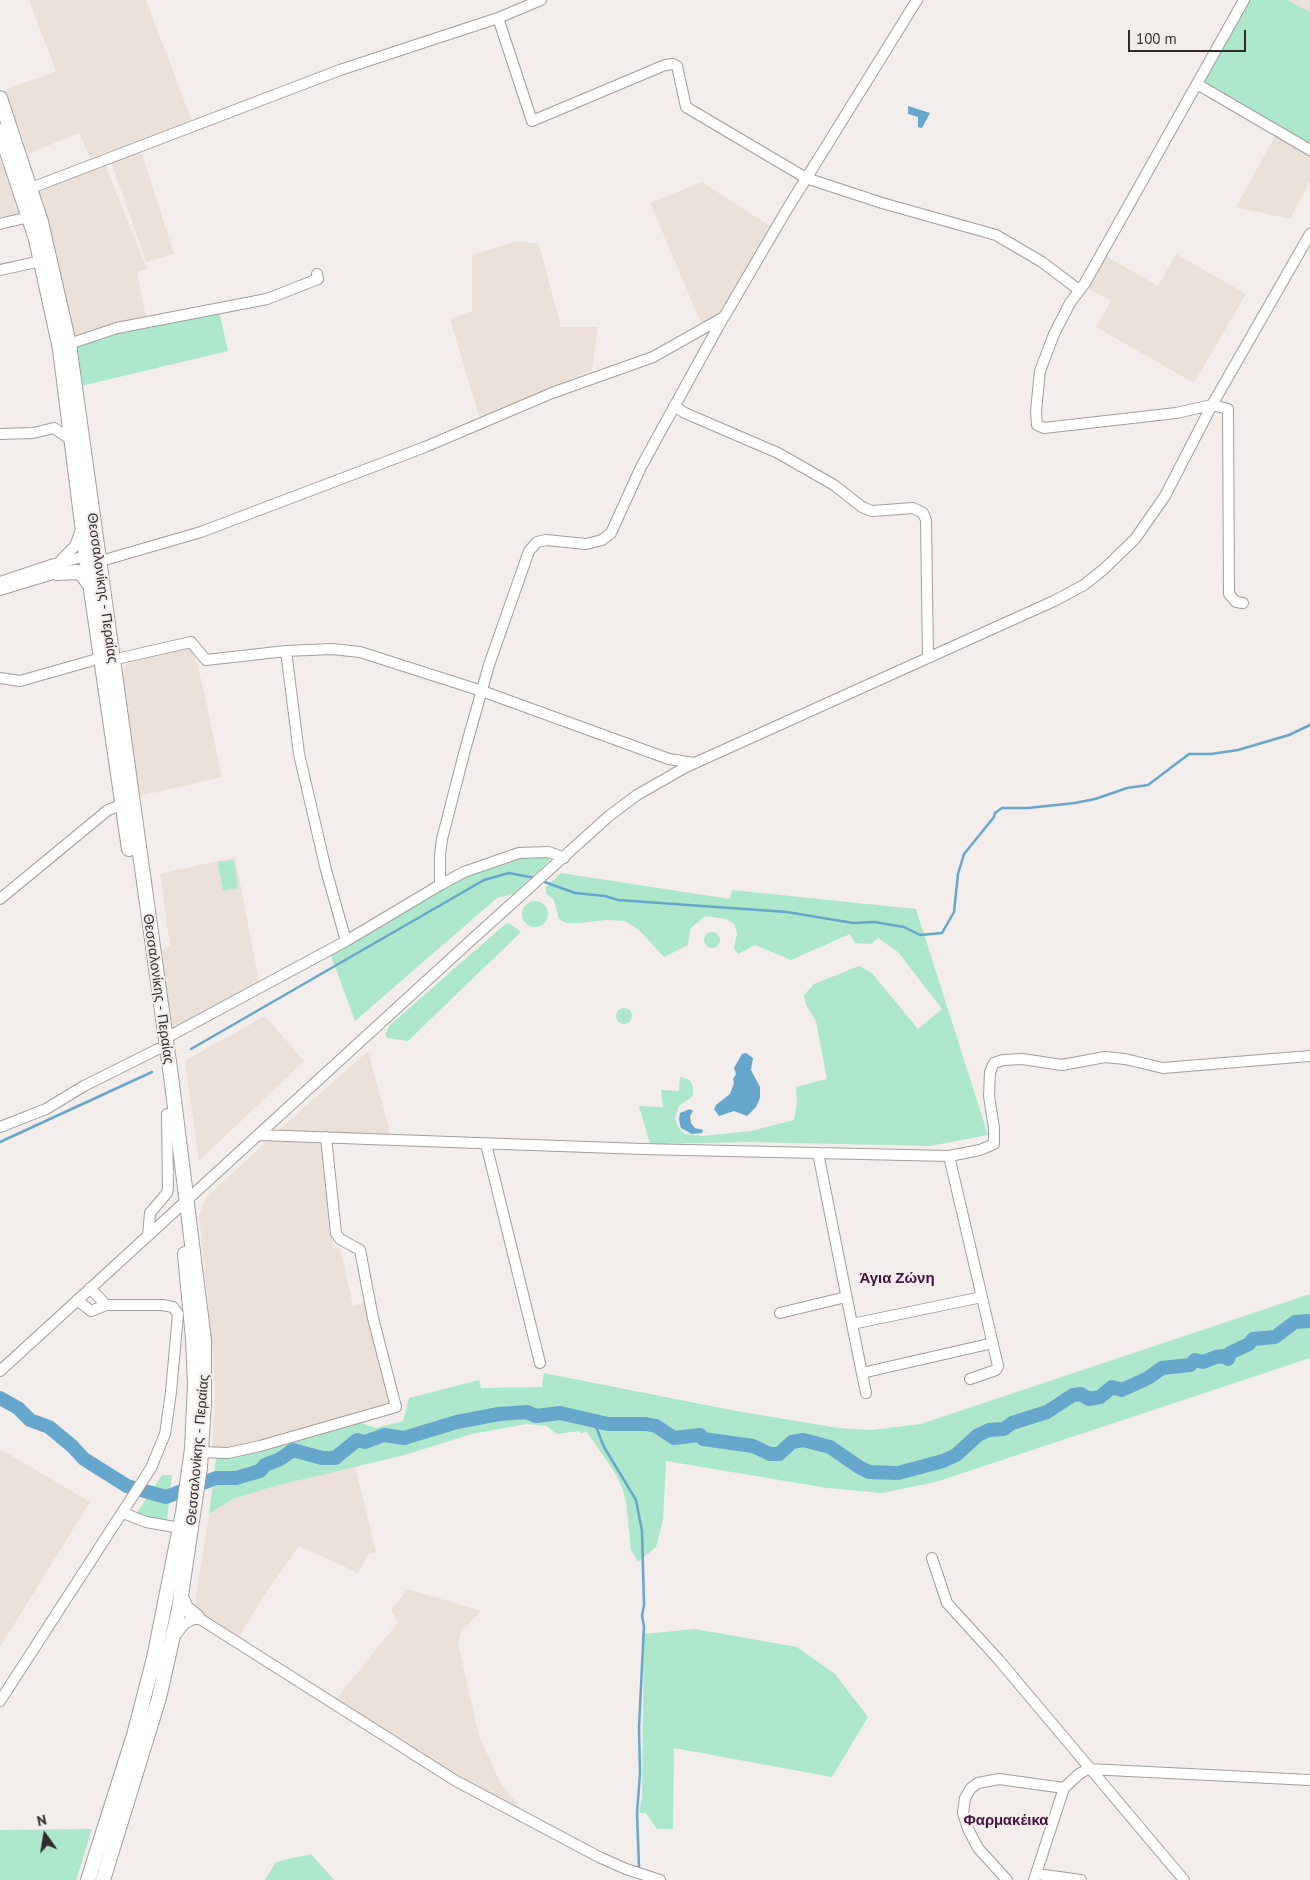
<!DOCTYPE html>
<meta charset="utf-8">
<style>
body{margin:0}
#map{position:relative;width:1310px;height:1880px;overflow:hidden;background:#f3eeeb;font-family:"PT Sans",sans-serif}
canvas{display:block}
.north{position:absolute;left:20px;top:1810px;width:50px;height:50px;-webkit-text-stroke:4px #f3eeeb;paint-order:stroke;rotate:347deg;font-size:14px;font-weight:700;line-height:20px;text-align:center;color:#2f2d2c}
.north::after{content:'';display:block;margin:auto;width:18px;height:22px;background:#2f2d2c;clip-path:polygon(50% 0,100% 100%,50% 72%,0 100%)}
.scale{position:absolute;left:1128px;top:30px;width:118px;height:22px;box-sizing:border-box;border:2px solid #2f2d2c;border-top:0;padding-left:6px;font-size:15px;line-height:18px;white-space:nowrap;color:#2f2d2c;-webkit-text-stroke:4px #f3eeeb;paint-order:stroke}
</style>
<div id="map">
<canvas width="1310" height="1880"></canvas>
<div class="north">N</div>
<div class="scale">100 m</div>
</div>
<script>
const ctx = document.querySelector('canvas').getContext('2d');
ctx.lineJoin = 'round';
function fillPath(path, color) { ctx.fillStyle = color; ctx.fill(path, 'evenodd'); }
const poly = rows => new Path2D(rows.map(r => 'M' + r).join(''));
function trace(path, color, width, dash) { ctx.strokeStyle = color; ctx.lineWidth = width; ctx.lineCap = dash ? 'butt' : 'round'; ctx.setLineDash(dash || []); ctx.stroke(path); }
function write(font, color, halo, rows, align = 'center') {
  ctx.font = font + ' "PT Sans",sans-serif'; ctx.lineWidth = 4.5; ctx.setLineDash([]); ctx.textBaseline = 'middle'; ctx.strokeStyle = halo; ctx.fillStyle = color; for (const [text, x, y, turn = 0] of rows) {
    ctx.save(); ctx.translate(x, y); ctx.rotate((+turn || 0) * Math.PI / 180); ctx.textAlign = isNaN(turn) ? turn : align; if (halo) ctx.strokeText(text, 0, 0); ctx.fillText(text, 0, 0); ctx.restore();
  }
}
fillPath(poly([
 [29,0,146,0,192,121,90,158,79,133,28,154,5,90,56,71],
 [1288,0,1310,0,1310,12],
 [1275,136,1310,156,1310,181,1290,219,1236,207],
 [141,151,174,254,146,262,111,162],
 [7,159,26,217,0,223,0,161],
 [105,164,147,269,137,272,147,321,74,338,56,253,39,190],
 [702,182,770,226,722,315,701,323,650,203],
 [516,241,539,244,561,327,598,327,592,370,480,419,450,319,472,311,472,255],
 [1176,254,1246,294,1194,383,1096,327,1111,301,1086,287,1104,255,1158,286],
 [191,648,198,665,222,777,135,797,119,675,130,661],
 [235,857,260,986,173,1034,159,950,170,946,160,874],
 [265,1016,304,1061,199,1161,185,1061],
 [368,1051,391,1135,274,1134],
 [267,1141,322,1143,333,1248,340,1247,353,1306,365,1302,392,1404,293,1433,231,1448,212,1449,215,1390,213,1354,199,1215,204,1201,213,1191],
 [0,1449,90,1502,0,1647],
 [355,1466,376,1552,369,1553,358,1573,299,1546,265,1594,238,1638,194,1609,209,1514,233,1499,275,1486],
 [408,1589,481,1611,461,1632,458,1644,479,1736,500,1782,525,1814,456,1775,336,1699,398,1622,391,1610]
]), '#ece1d8');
fillPath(poly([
 [1249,0,1288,0,1310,12,1310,148,1200,84],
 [219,311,228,351,81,386,76,346,117,332],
 [543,853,550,860,513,894,497,898,355,1021,330,953,464,876,518,855],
 [234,860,238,888,223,891,218,862],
 [561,873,730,899,732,890,916,909,988,1135,930,1146,748,1142,650,1144,639,1106,663,1107,661,1090,679,1091,680,1077,690,1080,693,1087,693,1096,679,1106,675,1118,678,1127,685,1134,702,1136,751,1131,794,1120,797,1103,796,1087,827,1079,816,1021,806,1005,804,995,814,984,859,966,872,973,918,1029,942,1009,898,952,878,938,871,944,855,943,850,934,791,960,755,945,738,954,734,949,737,933,734,924,726,919,705,916,690,929,688,945,664,957,639,930,625,921,606,920,579,923,566,923,559,919,554,900,546,893,546,887],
 '522 914a13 13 0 1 1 26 0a13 13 0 1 1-26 0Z',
 [509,923,521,932,408,1041,387,1038,385,1034,390,1025,504,925],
 '704 940a8 8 0 1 1 16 0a8 8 0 1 1-16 0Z',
 '616 1016a8 8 0 1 1 16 0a8 8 0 1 1-16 0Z',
 [1310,1294,1310,1358,936,1482,882,1493,827,1488,666,1461,663,1520,656,1547,638,1562,631,1550,626,1501,621,1485,614,1471,586,1431,581,1434,579,1431,557,1434,546,1426,527,1424,472,1434,401,1456,275,1486,233,1499,209,1514,216,1459,260,1450,359,1422,376,1428,403,1421,409,1398,479,1380,481,1388,542,1387,544,1373,736,1411,838,1428,872,1430,921,1424],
 [162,1475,172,1475,167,1520,162,1520,136,1514],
 [695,1629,797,1647,835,1674,868,1717,832,1777,674,1748,673,1829,657,1829,646,1813,639,1813,642,1798,644,1634],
 [92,1829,76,1880,0,1880,0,1830],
 [311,1854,334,1880,265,1880,276,1862]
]), '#ade8cc');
fillPath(poly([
 [908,106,930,113,922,128,918,127,918,117,908,114],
 [746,1053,753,1058,751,1070,760,1087,760,1098,756,1107,747,1116,734,1111,719,1116,714,1109,716,1105,730,1094,734,1083,733,1079,736,1074,734,1068,742,1054],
 [690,1109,693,1111,690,1116,691,1123,695,1128,703,1130,702,1133,692,1134,681,1128,679,1120,680,1113]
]), '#67a6cd');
trace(poly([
 [542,881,575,893,605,896,618,900,787,912,853,923,874,922,904,927,920,935,942,933,954,912,958,874,964,854,994,817,995,813,1002,808,1028,808,1075,803,1095,799,1127,788,1148,785,1189,754,1211,754,1238,750,1289,735,1310,725],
 [191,1049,484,880,509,873,535,878],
 [0,1142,152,1072],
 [593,1419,604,1447,636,1500,642,1531,644,1605,642,1616,644,1626,639,1727,640,1773,637,1813,639,1867]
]), '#67a6cd', 2.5);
trace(poly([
 [0,1398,18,1408,30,1420,49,1427,72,1446,84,1459,127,1486,166,1497,216,1478,236,1478,260,1471,265,1465,280,1459,293,1450,322,1458,335,1458,357,1440,365,1442,384,1435,404,1438,457,1422,499,1414,527,1412,536,1416,560,1413,608,1424,646,1424,656,1426,674,1438,700,1435,703,1439,753,1446,770,1454,779,1454,792,1442,803,1440,830,1447,859,1467,869,1472,898,1473,943,1461,956,1455,978,1435,989,1430,1004,1429,1012,1423,1047,1412,1073,1395,1081,1394,1089,1399,1100,1397,1112,1387,1122,1390,1148,1378,1162,1368,1190,1365,1195,1360,1203,1362,1216,1357,1224,1356,1228,1359,1230,1353,1249,1344,1253,1339,1275,1337,1295,1322,1310,1321]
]), '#67a6cd', 14);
const minor = poly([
 [498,18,532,121,665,65,673,64,677,66,686,107,806,178,882,203,996,235,1042,262,1079,290],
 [1197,84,1310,150],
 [31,188,340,70,498,18,541,0],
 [0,224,29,217],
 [0,270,41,261],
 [69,344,117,328,267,299,318,279,317,274],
 [674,406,685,413,778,453,834,485,862,507,872,511,913,508,923,513,926,520,928,658],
 [0,434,33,433,54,428,73,441],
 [61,560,75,546,81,530],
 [94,563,201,532,425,447,552,393,653,357,724,317,786,211,917,0],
 [0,582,54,564,91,555],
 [0,590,63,571],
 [1243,603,1236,602,1229,594,1228,409,1212,405,1176,413,1044,428,1037,425,1036,411,1040,371,1054,334,1070,303,1085,283,1244,0],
 [286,651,332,649,360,652,482,691,669,759,694,763],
 [112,660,191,642,206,660,286,651,299,754,326,870,346,941],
 [0,678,20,681,101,658],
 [564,858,549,852,519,853,464,872,440,885,440,855,442,839,465,750,489,665,529,551,537,542,546,540,586,544,602,540,611,533,641,467,723,318],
 [0,899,108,810,122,805],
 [166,1038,346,941,440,885],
 [0,1127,46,1109,84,1086,158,1049],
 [259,1135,642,1149,949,1156,980,1150,994,1144,994,1128,989,1096,990,1072,994,1063,1003,1060,1022,1059,1062,1065,1105,1057,1125,1059,1163,1068,1310,1056],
 [486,1144,540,1363],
 [818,1153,852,1324,982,1297],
 [949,1156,998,1366,996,1370,970,1379],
 [148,1236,150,1213,167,1193,168,1188,167,1114],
 [77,1300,91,1311,106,1305],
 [780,1313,846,1297],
 [852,1324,866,1393],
 [0,1371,468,943,609,816,637,795,686,767,1054,601,1084,585,1104,569,1135,539,1165,496,1212,405,1310,234],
 [862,1373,993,1343],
 [201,1452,228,1453,260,1446,396,1407,373,1318,360,1250,340,1239,336,1233,326,1137],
 [123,1513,146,1522,180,1528],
 [932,1558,947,1603,998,1659,1184,1880],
 [175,1636,184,1624,197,1617,456,1781,599,1857,626,1869,660,1880],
 [0,1701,151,1468,165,1434,171,1392,178,1314,173,1307,162,1305,106,1305,90,1288],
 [1037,1874,1081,1880],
 [1007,1880,978,1848,968,1829,963,1813,965,1798,971,1788,978,1783,999,1779,1064,1788],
 [1034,1880,1064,1788,1079,1774,1088,1769,1310,1780]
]);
const major = poly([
 [0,98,41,222,69,344,171,1076,204,1340,204,1402,200,1467,179,1609,159,1698,103,1880],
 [0,131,36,239,60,349,86,556,129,849],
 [57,573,77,572,83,575,91,587],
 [181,1597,186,1608,197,1617],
 [88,1880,134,1735,154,1658,183,1512,192,1449,195,1384,193,1339,185,1254]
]);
trace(minor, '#a29e9a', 12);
trace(major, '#a29e9a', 16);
trace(minor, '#fff', 10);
trace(major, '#fff', 14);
write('14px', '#2f2d2c', '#f3eeeb', [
 ["Θεσσαλονίκης - Περαίας",102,588,82],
 ["Θεσσαλονίκης - Περαίας",158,989,82],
 ["Θεσσαλονίκης - Περαίας",198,1450,-85]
]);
write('bold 15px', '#401143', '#f3eeeb', [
 ["Άγια Ζώνη",897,1279],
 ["Φαρμακέικα",1006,1821]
]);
</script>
